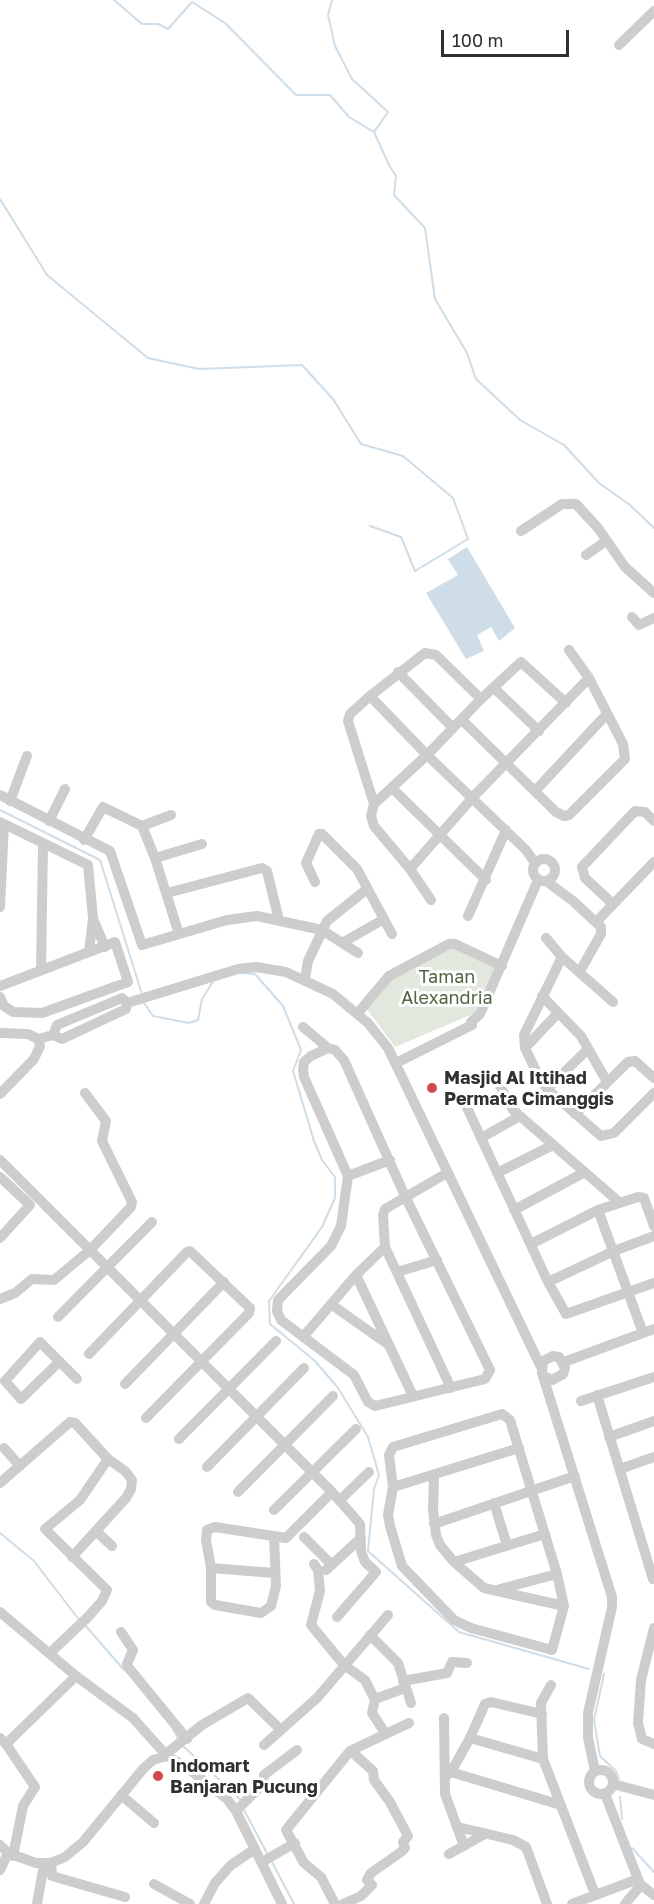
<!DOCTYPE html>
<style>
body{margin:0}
#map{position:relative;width:654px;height:1904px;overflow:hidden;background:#fff;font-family:"Golos Text",sans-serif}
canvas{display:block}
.scale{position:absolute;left:441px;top:30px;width:128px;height:27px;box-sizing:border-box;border:3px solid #303030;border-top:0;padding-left:8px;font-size:18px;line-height:21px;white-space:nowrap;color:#303030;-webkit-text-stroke:4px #fff;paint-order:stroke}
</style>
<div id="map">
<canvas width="654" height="1904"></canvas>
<div class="scale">100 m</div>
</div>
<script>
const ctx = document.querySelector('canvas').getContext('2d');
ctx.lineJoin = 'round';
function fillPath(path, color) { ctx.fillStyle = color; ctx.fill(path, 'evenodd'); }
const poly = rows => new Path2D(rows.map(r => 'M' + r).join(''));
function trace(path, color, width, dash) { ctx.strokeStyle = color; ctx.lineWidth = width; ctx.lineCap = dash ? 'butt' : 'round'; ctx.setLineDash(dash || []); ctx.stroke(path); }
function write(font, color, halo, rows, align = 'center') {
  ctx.font = font + ' "Golos Text",sans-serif'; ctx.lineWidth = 6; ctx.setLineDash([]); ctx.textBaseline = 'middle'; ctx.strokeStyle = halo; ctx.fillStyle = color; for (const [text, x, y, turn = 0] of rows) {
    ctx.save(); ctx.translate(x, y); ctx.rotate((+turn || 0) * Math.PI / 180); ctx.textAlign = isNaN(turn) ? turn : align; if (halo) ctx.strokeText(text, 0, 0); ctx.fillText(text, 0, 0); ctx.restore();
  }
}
fillPath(poly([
 [451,946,497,968,475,1013,395,1047,366,1008,390,979]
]), '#e2e8dd');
fillPath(poly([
 [467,547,515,628,499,641,491,627,477,635,484,651,466,659,426,593,458,575,448,559]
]), '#cedde8');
trace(poly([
 [114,0,142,24,158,24,168,29,192,2,225,23,296,95,330,95,349,117,374,132],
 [332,0,328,15,335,46,352,79,388,112,374,132,389,165,396,176,394,195,425,228,435,299,467,353,476,379,520,420,564,445,599,483,630,505,654,528],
 [0,199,47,275,148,358,199,369,302,365,333,399,361,444,403,456,453,498,468,539,415,571,401,537,370,526],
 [0,810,100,860,142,994],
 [242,973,255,974,283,1006,301,1050,293,1071,314,1141,322,1160,335,1177,335,1198,322,1227,269,1301,270,1324,315,1361,338,1388,368,1437,379,1475,374,1489,368,1551,459,1632,589,1669],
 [144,1003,153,1016,189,1023,198,1020,202,999,214,980],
 [0,1533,34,1561,80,1621],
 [85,1625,124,1670],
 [604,1674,594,1720,600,1756,616,1771,619,1779],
 [173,1729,179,1740],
 [182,1745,241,1800],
 [620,1797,622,1819],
 [244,1810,268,1855],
 [632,1848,654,1872],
 [271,1860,294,1904]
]), '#cedde8', 2);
trace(poly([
 [619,45,654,11],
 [521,531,562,504,576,504,598,528,625,567,654,593],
 [586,555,606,541],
 [632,617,639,625,654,618],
 [398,672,453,728],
 [494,688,539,731],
 [370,696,427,755,526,850,535,863],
 [462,720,556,812,564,816,569,815,625,759,623,744,589,678,569,650],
 [392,788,486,880],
 [535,791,606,715],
 [0,795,110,851,142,945,227,920,257,916,322,930,358,953],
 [10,801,27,756],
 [374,804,348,721,350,714,370,696,425,653,436,655,481,699,521,662,566,703],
 [49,821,65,789],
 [0,822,88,865,93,918,89,952],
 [142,826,171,815],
 [84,840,103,807,142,826,155,858,179,934],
 [155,858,202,844],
 '533 870a11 11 0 1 1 22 0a11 11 0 1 1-22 0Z',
 [410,869,473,797,589,678],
 [546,881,573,901,601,927,601,934,580,971],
 [315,882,306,863,319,834,322,834,357,869,392,934],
 [167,893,262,868,267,871,279,920],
 [431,900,410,869,374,826,371,816,374,804,427,755,481,699],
 [613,904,585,878,582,867,635,811,645,812,654,821],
 [0,907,4,824],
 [468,916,506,830],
 [94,921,105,947],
 [596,922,654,862],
 [546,938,562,957,613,1002],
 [342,943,384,919],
 [562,957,524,1035,525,1048,540,1079,547,1089,601,1136,614,1133,654,1093],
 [41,969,43,844],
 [305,979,308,961,327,921,367,889],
 [0,986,115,942,128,982,42,1013,13,1012,4,1006,0,997],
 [542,996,581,1036,607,1082],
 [357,1014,389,976,449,944,455,944,502,966],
 [303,1027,328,1048,335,1050,344,1060,405,1196,490,1370,485,1379,375,1406,368,1402,354,1375,281,1320,277,1311,278,1300,331,1246,341,1226,348,1176,304,1077,303,1069,304,1062,311,1056,328,1048],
 [0,1033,28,1034,38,1039,53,1035,62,1039,126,1009,127,1003],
 [53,1035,57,1025,122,998,127,1003,238,969,256,967,286,972,333,994,368,1023,388,1048,541,1367],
 [525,1048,558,1013],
 [396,1063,472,1025,471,1022,480,1014,538,880],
 [498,1082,513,1110,618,1201],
 [547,1089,588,1049],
 [0,1094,34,1059,40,1046,38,1039],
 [463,1099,548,1282,566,1314,654,1283],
 [575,1114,628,1062,635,1061,654,1078],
 [481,1138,520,1116],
 [0,1160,332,1492,360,1524,361,1551,365,1562,376,1572,337,1617],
 [447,1173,385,1209,383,1215,385,1247,451,1388],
 [497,1173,553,1145],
 [348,1176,390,1160],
 [0,1177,30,1205,0,1238],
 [514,1210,585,1172],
 [598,1210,643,1333],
 [531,1244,598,1210,638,1197,644,1198,654,1226],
 [397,1272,437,1260],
 [356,1275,413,1396],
 [548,1282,614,1251,654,1236],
 [0,1299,15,1293,32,1279,54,1280,90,1250,131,1207,132,1202,102,1141,106,1121,85,1093],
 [332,1305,386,1343],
 [58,1317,152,1222],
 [303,1337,356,1275,385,1247],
 [89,1354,187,1252,190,1251,250,1308,249,1313,146,1418],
 [59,1362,21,1399,5,1381,40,1342,77,1379],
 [564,1362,654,1329],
 [546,1377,552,1380,563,1374,565,1368,559,1357,553,1356,543,1361,542,1373,612,1597,612,1607,588,1713,588,1738,595,1771],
 [125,1384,224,1282],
 [597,1395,653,1579],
 [581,1401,654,1377],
 [502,1414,510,1420,557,1574,564,1606,552,1650,471,1628,454,1620,402,1566,390,1526,388,1515,393,1487,389,1455,393,1447,502,1414],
 [609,1437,654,1421],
 [179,1439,276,1341],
 [4,1448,20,1466],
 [207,1467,304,1368],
 [620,1469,654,1457],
 [434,1477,433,1510,436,1535,440,1545,454,1562,484,1588,564,1606],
 [0,1483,70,1422,75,1423,108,1459,125,1471,132,1480,131,1489,126,1498,72,1557],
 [393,1487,519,1448],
 [238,1492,333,1396],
 [340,1500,369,1472],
 [494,1503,507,1545],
 [274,1510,356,1429],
 [434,1524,575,1476],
 [97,1532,112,1546],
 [274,1536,276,1586,271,1606,261,1613,215,1605,211,1602,211,1568,206,1540,207,1530,215,1527,286,1538,332,1492],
 [304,1537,332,1565],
 [454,1562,545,1534],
 [314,1564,318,1570,320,1591,311,1625,344,1665,365,1680,375,1700,372,1713,385,1733],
 [211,1568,274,1573],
 [326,1570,361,1538],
 [500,1589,557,1574],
 [0,1612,76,1676,133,1718,167,1756],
 [654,1628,641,1680,638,1723,642,1739,654,1744],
 [121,1632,133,1650,127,1664,128,1667,187,1739],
 [370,1635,398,1663,411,1703],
 [50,1653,88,1617,102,1601,107,1590,45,1529,80,1500,108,1459],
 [403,1681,447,1673,452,1662,467,1663],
 [551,1685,541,1703,543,1759,595,1894],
 [375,1699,405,1688],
 [444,1718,445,1794,464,1846],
 [0,1738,6,1744,76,1676],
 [470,1738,543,1759],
 [6,1744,35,1787,23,1806,13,1856],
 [264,1745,317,1698,388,1615],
 [166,1754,202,1725,248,1698,281,1730],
 '589 1782a12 12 0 1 1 24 0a12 12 0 1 1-24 0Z',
 [451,1772,561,1805],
 [446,1776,451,1772,470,1738,485,1704,491,1702,542,1714],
 [613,1784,654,1795],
 [605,1794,638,1879,641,1885,654,1895],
 [121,1795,154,1823],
 [236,1811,263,1784,264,1775,297,1750],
 [458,1827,513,1840,526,1847,547,1904],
 [0,1845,8,1853,36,1863,51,1863,65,1857,83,1842,143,1769,153,1760,167,1756,185,1766,227,1799,236,1811,282,1904],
 [449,1854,485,1834],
 [262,1862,295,1843],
 [51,1863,52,1876,125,1897],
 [0,1870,8,1853],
 [154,1884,190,1904],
 [37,1904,44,1864],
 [204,1904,215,1883,231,1865,255,1849],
 [335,1904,321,1877,304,1863,286,1830,350,1751,409,1723],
 [343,1904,361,1896,372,1885,367,1880,371,1873,401,1852,405,1848,403,1842,408,1836,390,1802,374,1780,373,1771,351,1751],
 [572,1904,638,1879],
 [625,1904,641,1885]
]), '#cdcdcd', 10);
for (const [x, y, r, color] of [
 [432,1088,6,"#d0494d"],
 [158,1776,6,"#d0494d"]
]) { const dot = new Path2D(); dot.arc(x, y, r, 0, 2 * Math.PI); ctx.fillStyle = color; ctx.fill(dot); trace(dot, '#fff', 2); }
write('18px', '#516642', '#fff', [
 ["Taman",447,977],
 ["Alexandria",447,998]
]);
write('bold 18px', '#303030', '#fff', [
 ["Masjid Al Ittihad",444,1078],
 ["Permata Cimanggis",444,1099],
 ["Indomart",170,1766],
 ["Banjaran Pucung",170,1787]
], 'left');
</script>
